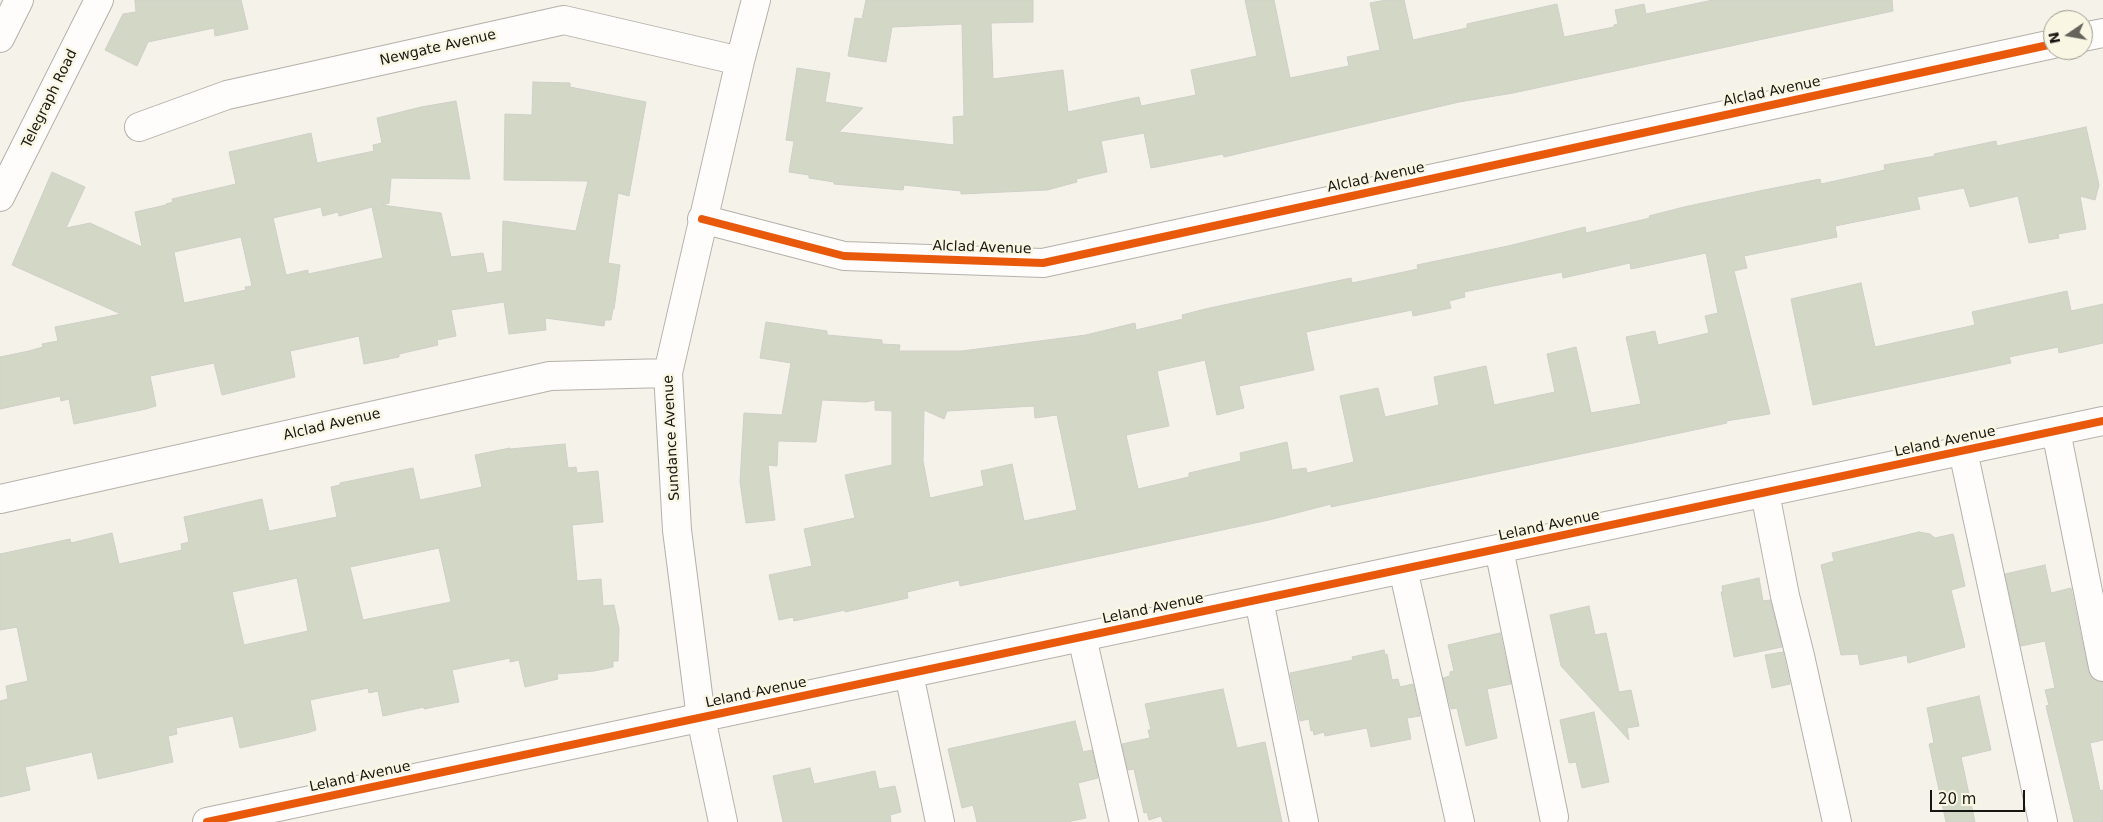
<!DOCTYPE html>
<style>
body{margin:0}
#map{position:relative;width:2103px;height:822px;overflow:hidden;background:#f5f2e9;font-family:"DejaVu Sans",sans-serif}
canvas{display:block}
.north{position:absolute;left:2043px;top:10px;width:50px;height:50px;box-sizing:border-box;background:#faf6e4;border:1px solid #a09c8f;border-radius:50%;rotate:258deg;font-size:14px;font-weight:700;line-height:20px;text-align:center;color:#181610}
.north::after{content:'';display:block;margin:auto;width:18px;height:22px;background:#65635c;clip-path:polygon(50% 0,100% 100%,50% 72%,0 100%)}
.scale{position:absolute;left:1930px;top:790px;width:95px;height:22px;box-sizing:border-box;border:2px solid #181610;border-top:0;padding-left:6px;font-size:15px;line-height:18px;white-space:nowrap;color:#181610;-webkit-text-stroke:4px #faf6e4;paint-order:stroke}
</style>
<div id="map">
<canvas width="2103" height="822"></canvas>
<div class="north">N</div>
<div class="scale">20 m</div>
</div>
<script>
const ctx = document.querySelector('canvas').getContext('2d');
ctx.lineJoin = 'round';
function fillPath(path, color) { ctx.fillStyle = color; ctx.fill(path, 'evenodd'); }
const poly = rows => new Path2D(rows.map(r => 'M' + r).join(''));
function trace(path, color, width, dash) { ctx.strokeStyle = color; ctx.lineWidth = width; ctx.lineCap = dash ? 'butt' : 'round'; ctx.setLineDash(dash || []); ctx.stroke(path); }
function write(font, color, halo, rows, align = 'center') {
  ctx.font = font + ' "DejaVu Sans",sans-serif'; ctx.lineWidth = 5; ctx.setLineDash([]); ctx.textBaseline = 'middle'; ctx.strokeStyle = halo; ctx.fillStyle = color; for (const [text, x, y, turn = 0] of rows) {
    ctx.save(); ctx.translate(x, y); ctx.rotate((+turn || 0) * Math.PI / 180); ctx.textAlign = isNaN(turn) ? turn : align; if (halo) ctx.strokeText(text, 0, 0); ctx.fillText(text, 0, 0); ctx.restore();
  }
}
const building = poly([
 [135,0,241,0,248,29,215,36,214,28,148,42,137,66,105,50,123,14,136,12,135,0],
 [866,0,1033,0,1033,22,991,23,993,79,1063,70,1068,112,1139,97,1141,106,1196,95,1191,70,1257,56,1245,0,1274,0,1290,78,1349,66,1347,57,1380,50,1370,3,1386,0,1404,0,1413,40,1467,28,1467,24,1557,4,1564,37,1614,27,1614,25,1618,24,1615,10,1644,4,1646,14,1713,0,1892,0,1893,11,1513,93,1459,102,1224,157,1223,154,1151,168,1144,133,1101,141,1107,172,1076,179,1077,182,1047,190,961,194,961,191,904,185,903,190,834,184,834,182,809,178,809,175,789,172,794,141,786,140,797,68,830,73,825,102,863,108,839,132,954,145,953,117,964,116,962,24,892,27,886,62,848,56,855,18,862,19,866,0],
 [533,82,570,83,570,87,646,102,629,196,618,193,608,263,620,265,614,309,613,309,611,320,605,320,604,326,545,318,546,330,509,334,504,302,451,310,456,336,437,340,438,345,399,354,399,357,364,364,359,336,290,351,295,377,222,395,214,363,150,376,156,406,146,409,74,424,69,399,61,401,60,396,0,409,0,357,29,351,43,347,42,344,58,341,55,327,121,314,12,265,52,172,85,187,66,228,90,223,142,247,135,212,166,205,166,204,173,202,172,199,236,184,229,152,311,133,317,163,374,151,373,145,382,143,377,118,421,107,456,101,470,179,391,178,389,203,382,205,441,213,451,257,483,253,487,273,502,271,503,221,576,231,588,181,504,180,505,114,532,115,533,82],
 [321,207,323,216,338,212,339,216,372,207,383,258,308,274,308,270,286,275,273,218,321,207],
 [241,237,252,286,245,287,246,290,184,303,174,252,241,237],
 [2086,127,2099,185,2095,200,2080,196,2086,229,2058,234,2059,238,2029,243,2018,196,1970,207,1964,188,1917,197,1920,209,1835,226,1837,237,1744,256,1747,268,1734,271,1770,414,1726,421,1727,423,1633,443,1331,507,1331,504,1269,520,960,586,959,580,907,592,908,598,845,612,845,610,794,621,793,617,779,620,769,575,812,566,804,529,855,518,845,475,892,465,892,411,875,410,875,400,866,402,822,400,816,442,778,441,777,466,768,465,775,520,746,523,740,482,744,413,782,415,791,363,760,358,766,322,827,331,827,335,882,340,882,344,900,345,899,351,962,351,1086,335,1135,323,1136,330,1183,319,1182,315,1205,309,1351,278,1352,283,1418,269,1417,265,1508,246,1585,227,1586,233,1650,218,1649,216,1684,207,1764,190,1820,179,1821,184,1885,170,1884,165,1935,156,1934,154,1996,141,1997,146,2086,127],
 [1706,253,1718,313,1705,316,1709,333,1658,345,1655,331,1626,337,1641,404,1591,413,1576,347,1547,354,1555,392,1494,405,1486,366,1434,377,1439,405,1385,417,1378,388,1340,396,1354,462,1307,473,1306,468,1292,470,1287,442,1240,453,1241,461,1189,473,1189,477,1138,489,1126,435,1169,426,1157,371,1205,360,1217,415,1244,408,1239,386,1314,370,1306,332,1412,310,1413,316,1451,308,1449,301,1465,297,1464,292,1562,272,1563,278,1630,263,1631,269,1706,253],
 [1034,406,1035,418,1057,415,1077,510,1024,521,1012,464,981,471,984,486,930,498,923,461,924,410,944,419,947,411,1034,406],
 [1861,283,1875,347,1975,325,1972,312,2067,291,2071,311,2103,304,2103,343,2059,353,2058,347,2009,357,2011,363,1813,405,1791,299,1861,283],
 [565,444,568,468,576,467,577,473,598,471,603,522,572,525,577,581,601,579,603,606,614,605,619,629,618,661,613,661,613,667,594,671,557,674,558,679,525,687,519,660,510,662,510,658,452,670,459,702,424,709,424,707,383,716,378,691,369,693,368,688,310,700,316,730,307,733,240,748,233,716,176,728,177,734,168,736,173,762,98,779,92,752,25,767,30,790,0,797,0,701,8,699,6,686,28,681,17,627,0,630,0,554,70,539,71,543,112,533,119,564,182,550,181,544,189,542,184,517,262,499,269,531,337,517,331,487,340,485,340,483,413,468,420,500,482,487,475,455,510,448,510,449,565,444],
 [439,548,451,602,363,620,350,567,439,548],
 [297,578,308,631,244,645,232,592,297,578],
 [1919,532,1930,534,1935,538,1953,534,1954,537,1965,586,1951,590,1965,647,1908,663,1907,655,1860,665,1858,654,1841,655,1821,565,1834,561,1832,553,1919,532],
 [2045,565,2051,593,2071,588,2088,670,2092,678,2103,682,2103,740,2090,743,2100,791,2103,790,2103,822,2074,822,2046,706,2049,705,2045,690,2055,688,2045,641,2021,646,2005,574,2045,565],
 [1759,578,1763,601,1770,600,1782,647,1734,657,1721,592,1723,592,1722,586,1759,578],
 [1589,606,1595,635,1606,633,1619,692,1631,690,1639,726,1627,728,1629,740,1561,666,1550,615,1589,606],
 [1500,633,1511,684,1487,689,1497,738,1466,746,1457,708,1451,709,1443,678,1450,676,1450,672,1454,671,1448,645,1500,633],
 [1384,650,1385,655,1387,654,1392,680,1398,679,1400,687,1413,684,1420,716,1407,718,1411,739,1371,747,1367,728,1325,736,1324,732,1314,735,1313,730,1311,731,1309,719,1300,721,1290,673,1353,660,1352,657,1384,650],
 [1783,652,1790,684,1772,688,1765,655,1783,652],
 [1223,689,1237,748,1265,742,1282,822,1163,822,1161,816,1149,820,1147,812,1144,813,1134,769,1128,770,1122,744,1150,738,1148,730,1151,730,1145,704,1223,689],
 [1979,696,1991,750,1961,757,1975,822,1946,822,1929,744,1934,743,1927,708,1979,696],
 [1594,712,1609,782,1582,788,1576,762,1569,763,1560,720,1594,712],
 [1075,721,1083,752,1092,750,1098,778,1078,783,1086,818,1067,822,977,822,973,805,962,808,948,749,1075,721],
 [810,768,814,784,875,771,879,789,895,786,901,812,890,815,891,822,783,822,773,776,810,768]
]);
fillPath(building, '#d2d8c5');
trace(building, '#cfcfc8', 1);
const minor = poly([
 [2083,37,2103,33],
 [139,127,227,95,564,20,740,61],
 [702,219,844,256,1043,263,2053,44],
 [2056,431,2103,667],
 [1963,451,2043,822],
 [1765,493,1785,596,1800,656,1837,822],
 [0,499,550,376,668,373],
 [1499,549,1554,817],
 [1403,569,1460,822],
 [1259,600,1304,822],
 [1082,637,1124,822],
 [909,674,940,822],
 [207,822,2103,421],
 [723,822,701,718,677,530,668,373,740,61,756,0]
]);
const major = poly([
 [0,38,19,0],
 [0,197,99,0]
]);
trace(minor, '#b4b1aa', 30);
trace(major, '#b4b1aa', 30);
trace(minor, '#fefdfc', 28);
trace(major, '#fefdfc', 28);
trace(poly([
 [702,219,844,256,1043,263,2053,44],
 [207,822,2103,421]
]), '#e8590c', 8);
write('14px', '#181610', '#faf6e4', [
 ["Newgate Avenue",438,48,-13],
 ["Alclad Avenue",1772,92,-12],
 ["Telegraph Road",50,99,-64],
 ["Alclad Avenue",1376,178,-12],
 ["Alclad Avenue",982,248,2],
 ["Alclad Avenue",332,425,-13],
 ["Sundance Avenue",672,438,-93],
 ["Leland Avenue",1945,442,-12],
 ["Leland Avenue",1549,526,-12],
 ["Leland Avenue",1153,609,-12],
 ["Leland Avenue",756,693,-12],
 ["Leland Avenue",360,777,-12]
]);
</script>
